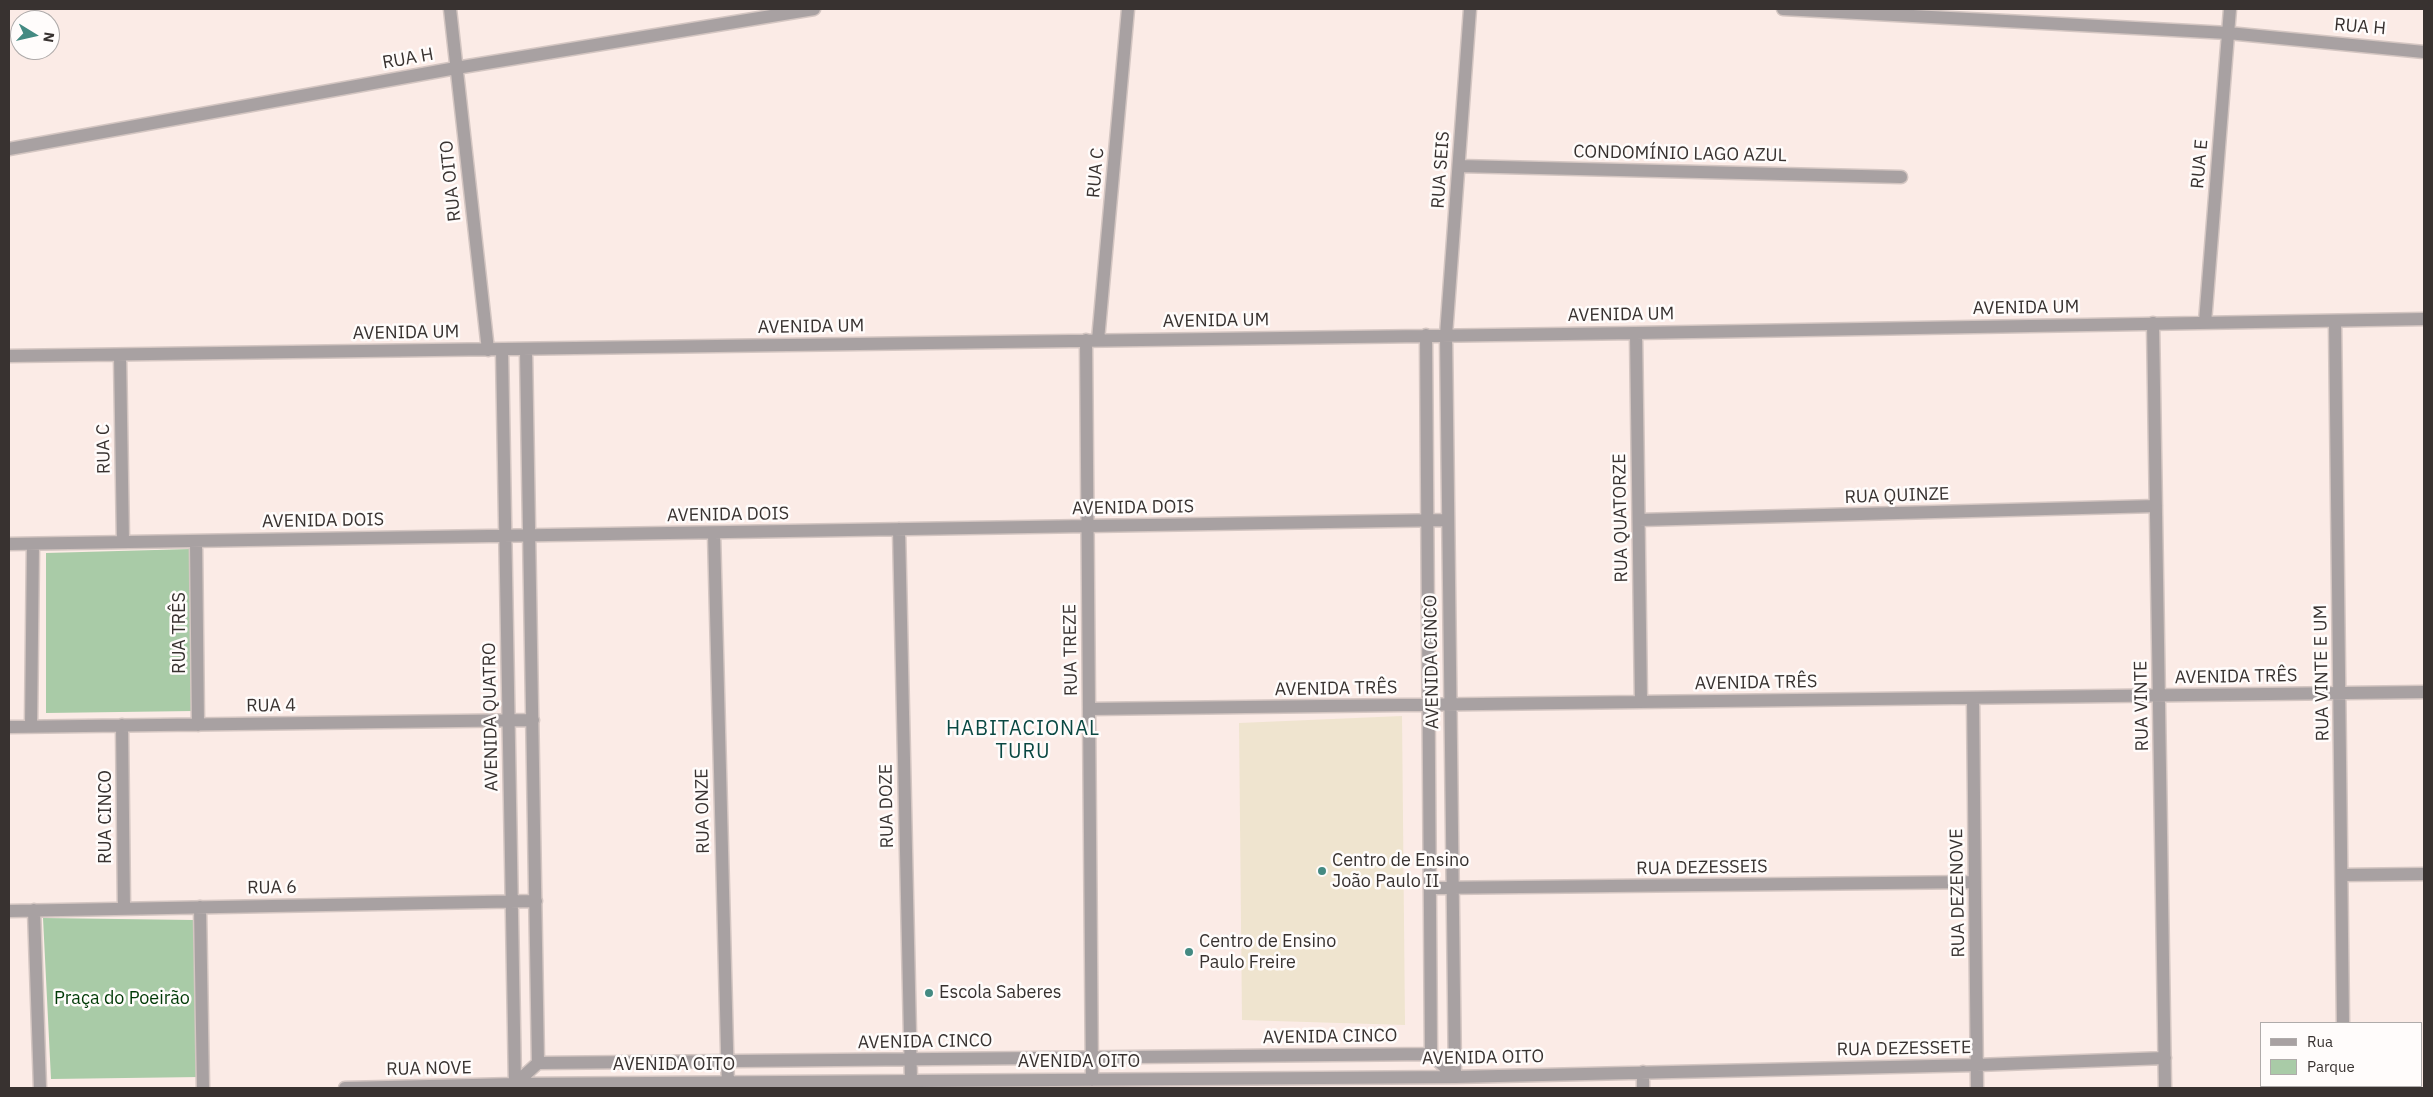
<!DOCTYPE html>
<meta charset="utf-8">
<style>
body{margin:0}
#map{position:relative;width:2433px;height:1097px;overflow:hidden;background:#fbebe6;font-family:"IBM Plex Sans",sans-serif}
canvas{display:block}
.frame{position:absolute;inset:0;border:10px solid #383230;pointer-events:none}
.legend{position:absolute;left:2260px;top:1022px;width:162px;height:65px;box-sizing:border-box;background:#fffcfb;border:1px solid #afabaa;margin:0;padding:6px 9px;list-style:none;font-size:15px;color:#383230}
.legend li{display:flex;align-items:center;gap:10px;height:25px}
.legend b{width:25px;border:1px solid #afabaa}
.north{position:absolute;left:10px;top:10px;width:50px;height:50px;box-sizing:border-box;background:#fffcfb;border:1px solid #afabaa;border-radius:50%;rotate:99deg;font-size:14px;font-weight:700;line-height:20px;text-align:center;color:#383230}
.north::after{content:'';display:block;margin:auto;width:18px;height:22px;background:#448a82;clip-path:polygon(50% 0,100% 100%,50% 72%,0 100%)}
</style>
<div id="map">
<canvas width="2433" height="1097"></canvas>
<div class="frame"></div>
<ul class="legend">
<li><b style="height:6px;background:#a8a1a2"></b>Rua</li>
<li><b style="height:14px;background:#a9cba7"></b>Parque</li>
</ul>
<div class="north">N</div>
</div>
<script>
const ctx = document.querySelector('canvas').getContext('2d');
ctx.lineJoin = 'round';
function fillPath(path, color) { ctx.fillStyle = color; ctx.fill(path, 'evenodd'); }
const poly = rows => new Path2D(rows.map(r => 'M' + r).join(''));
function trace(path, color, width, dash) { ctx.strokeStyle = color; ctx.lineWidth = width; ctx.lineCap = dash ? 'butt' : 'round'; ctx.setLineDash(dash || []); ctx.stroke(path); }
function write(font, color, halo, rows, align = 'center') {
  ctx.font = font + ' "IBM Plex Sans",sans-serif'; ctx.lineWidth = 5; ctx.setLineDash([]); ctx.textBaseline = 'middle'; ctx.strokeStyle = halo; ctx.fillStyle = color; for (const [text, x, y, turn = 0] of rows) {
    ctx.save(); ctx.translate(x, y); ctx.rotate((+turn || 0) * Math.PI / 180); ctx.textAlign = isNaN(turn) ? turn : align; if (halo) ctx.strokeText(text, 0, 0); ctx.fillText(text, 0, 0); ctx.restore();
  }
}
fillPath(poly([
 [1402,716,1405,1025,1242,1020,1239,723]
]), '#efe4cf');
fillPath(poly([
 [191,549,193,711,46,713,46,553],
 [43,918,194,920,200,1077,51,1079]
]), '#a9cba7');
const minor = poly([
 [450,9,488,350],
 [1783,9,2228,33,2424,52],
 [9,149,456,68,814,9],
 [1459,166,1901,177],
 [2335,321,2343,1023],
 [2205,322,2230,9],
 [2153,323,2165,1088],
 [1636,333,1641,702],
 [1426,335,1431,1054],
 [1086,340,1092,1080],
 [1098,340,1128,9],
 [502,350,515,1084],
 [526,350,538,1063],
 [120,355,123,542],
 [9,356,1636,333,2424,319],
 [1639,520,2156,506],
 [899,529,911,1081],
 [714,533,728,1088],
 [196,541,198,725],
 [9,544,1448,520],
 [1973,698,1977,1088],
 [1089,709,2424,692],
 [122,725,124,909],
 [31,726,33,544],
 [9,727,533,720],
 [2342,875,2424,874],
 [1430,888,1975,882],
 [200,907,203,1088],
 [34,910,40,1088],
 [9,911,536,901],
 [538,1063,1431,1054,1455,1077],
 [1455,1077,1446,335,1470,9],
 [515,1084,538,1063],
 [2344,1086,2344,1088],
 [345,1088,515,1084,1455,1077,1977,1065,2165,1058],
 [1643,1088,1643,1072]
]);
trace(minor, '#d4c6c2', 15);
trace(minor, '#a8a1a2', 12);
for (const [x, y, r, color] of [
 [1322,871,5,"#448a82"],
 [1189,952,5,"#448a82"],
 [929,993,5,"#448a82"]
]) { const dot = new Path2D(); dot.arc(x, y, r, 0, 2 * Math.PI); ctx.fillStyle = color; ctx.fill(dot); trace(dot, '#fffcfb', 2); }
write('18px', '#383230', '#fffcfb', [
 ["RUA H",2360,27,5],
 ["RUA H",408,59,-10],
 ["CONDOMÍNIO LAGO AZUL",1680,154,1],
 ["RUA E",2200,164,-85],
 ["RUA SEIS",1441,170,-86],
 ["RUA C",1096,173,-85],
 ["RUA OITO",451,181,-96],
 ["AVENIDA UM",2026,308,-1],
 ["AVENIDA UM",1621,315,-1],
 ["AVENIDA UM",1216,321,-1],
 ["AVENIDA UM",811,327,-1],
 ["AVENIDA UM",406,333,-1],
 ["RUA C",104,449,-91],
 ["RUA QUINZE",1897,496,-2],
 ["AVENIDA DOIS",1133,508,-1],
 ["AVENIDA DOIS",728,515,-1],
 ["RUA QUATORZE",1621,518,-91],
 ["AVENIDA DOIS",323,521,-1],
 ["RUA TRÊS",180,633,-90],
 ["RUA TREZE",1071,650,-91],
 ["AVENIDA CINCO",1432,662,-91],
 ["RUA VINTE E UM",2322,673,-91],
 ["AVENIDA TRÊS",2236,677,-1],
 ["AVENIDA TRÊS",1756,683,-1],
 ["AVENIDA TRÊS",1336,689,-1],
 ["RUA 4",271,706,-1],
 ["RUA VINTE",2142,706,-91],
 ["AVENIDA QUATRO",491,717,-91],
 ["RUA DOZE",887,806,-91],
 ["RUA ONZE",703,811,-91],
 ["RUA CINCO",106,817,-90],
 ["RUA DEZESSEIS",1702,868,-1],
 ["RUA 6",272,888,-1],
 ["RUA DEZENOVE",1958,893,-91],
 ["AVENIDA CINCO",1330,1037,-1],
 ["AVENIDA CINCO",925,1042,-1],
 ["RUA DEZESSETE",1904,1049,-1],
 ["AVENIDA OITO",1483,1058,-1],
 ["AVENIDA OITO",1079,1062],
 ["AVENIDA OITO",674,1065],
 ["RUA NOVE",429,1069,-1]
]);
write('18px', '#383230', '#fffcfb', [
 ["Centro de Ensino",1332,861],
 ["João Paulo II",1332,882],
 ["Centro de Ensino",1199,942],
 ["Paulo Freire",1199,963],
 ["Escola Saberes",939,993]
], 'left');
write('18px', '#003a06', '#fffcfb', [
 ["Praça do Poeirão",122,999]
]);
ctx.letterSpacing = '1px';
write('20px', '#0a4842', '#fffcfb', [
 ["HABITACIONAL",1023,729],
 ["TURU",1023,752]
]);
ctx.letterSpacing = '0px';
</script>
